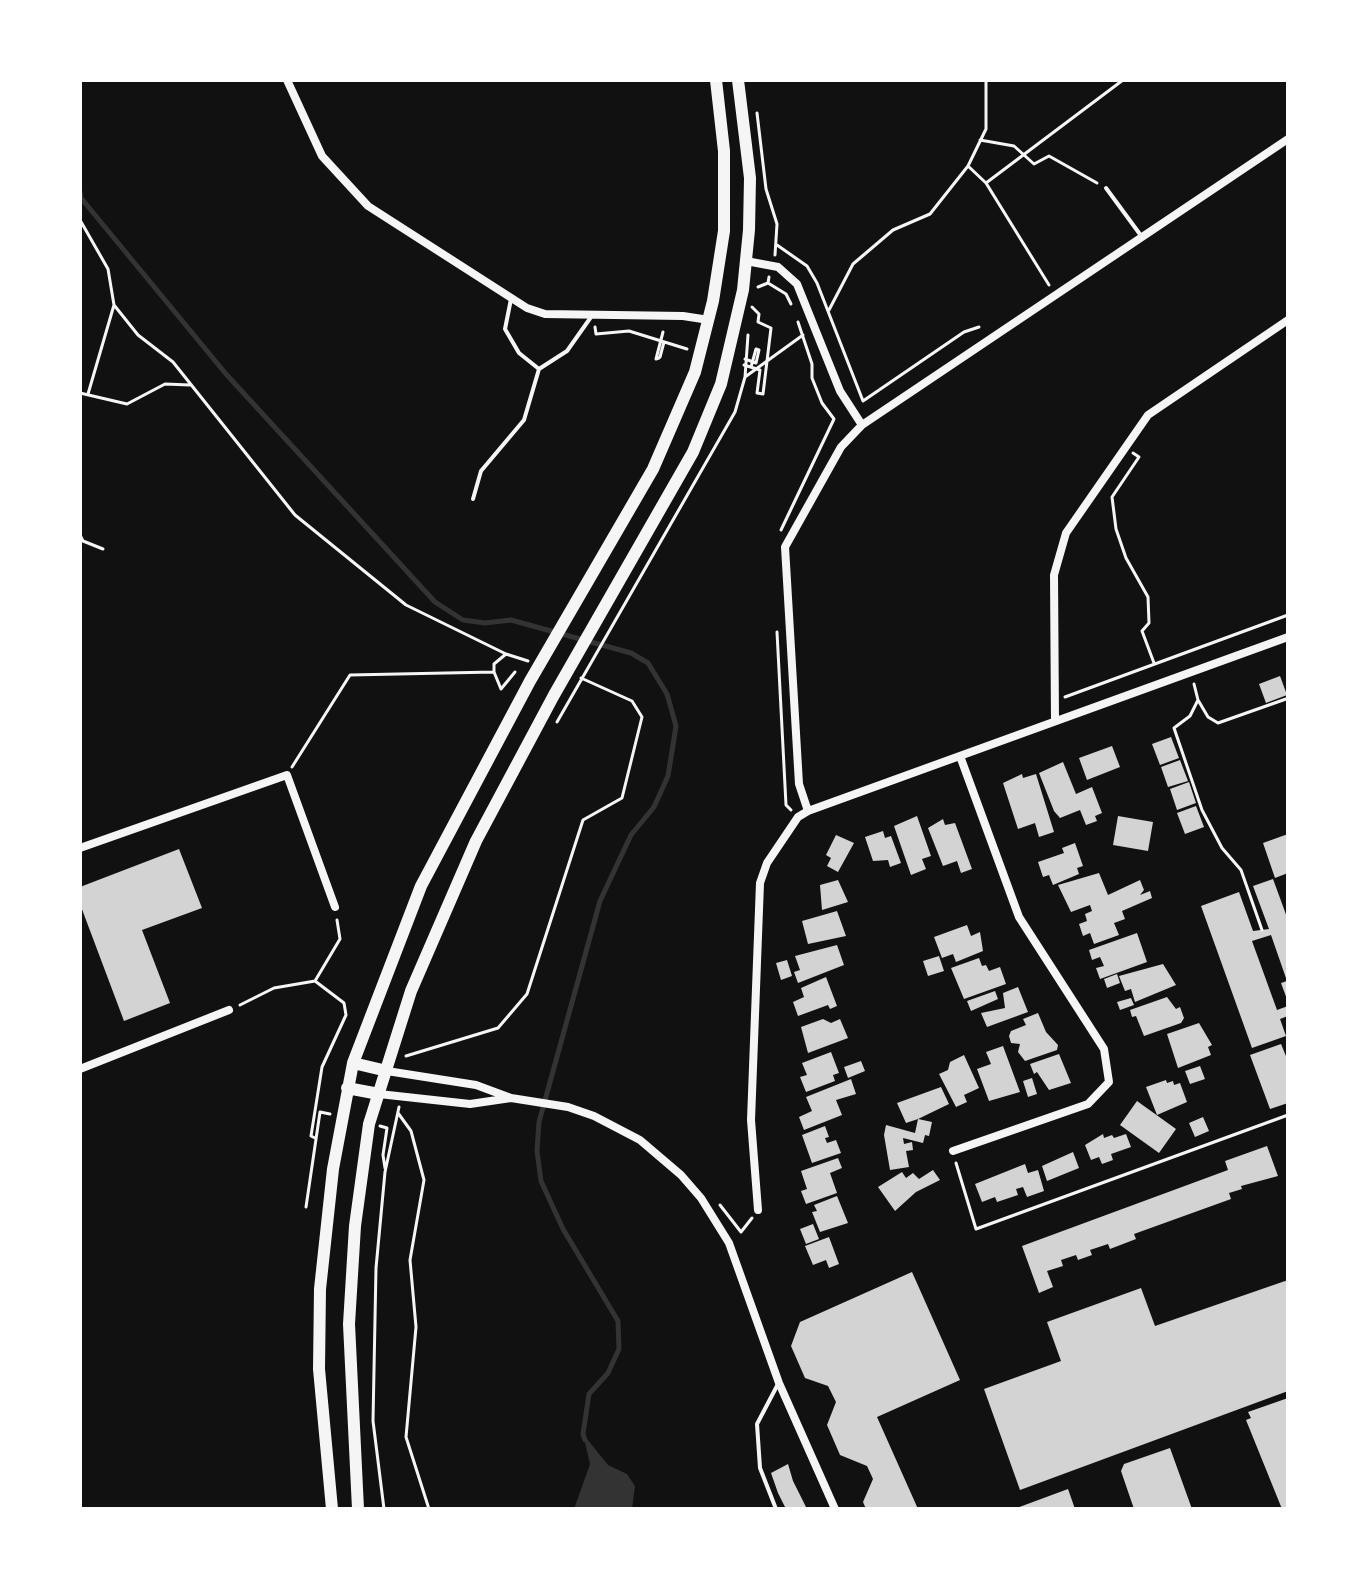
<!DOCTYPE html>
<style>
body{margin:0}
#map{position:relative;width:1368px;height:1589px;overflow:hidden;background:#111;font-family:Roboto,sans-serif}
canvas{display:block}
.frame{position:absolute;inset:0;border:82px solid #fff;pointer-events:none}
</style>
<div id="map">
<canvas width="1368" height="1589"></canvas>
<div class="frame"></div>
</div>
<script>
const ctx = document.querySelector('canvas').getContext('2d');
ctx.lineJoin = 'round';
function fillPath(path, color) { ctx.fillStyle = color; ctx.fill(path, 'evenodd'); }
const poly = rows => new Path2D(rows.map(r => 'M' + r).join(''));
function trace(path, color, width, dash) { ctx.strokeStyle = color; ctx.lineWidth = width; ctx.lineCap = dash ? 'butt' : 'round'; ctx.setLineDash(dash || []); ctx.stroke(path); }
fillPath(poly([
 [583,1434,608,1465,627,1474,635,1486,632,1509,574,1509,590,1464]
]), '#333');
trace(poly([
 [80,192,81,198,226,374,435,602,463,620,485,623,511,620,631,653,648,663,667,694,676,726,668,776,654,807,631,835,600,901,539,1122,537,1151,541,1181,563,1229,618,1321,619,1349,608,1373,589,1394,583,1434,585,1440]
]), '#333', 5);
fillPath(poly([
 [1280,676,1287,695,1266,703,1259,684],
 [1171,737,1179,758,1160,765,1152,744],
 [1112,746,1120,767,1087,780,1079,758],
 [1180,760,1188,781,1168,787,1161,767],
 [1063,762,1076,794,1092,787,1102,813,1095,816,1097,821,1086,825,1080,810,1060,818,1054,811,1039,773],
 [1022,774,1023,778,1036,774,1054,832,1039,837,1035,823,1018,829,1003,783],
 [1189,782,1196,803,1177,810,1170,789],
 [1196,806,1204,827,1185,834,1177,813],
 [917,816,931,856,922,859,926,869,911,875,894,826],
 [1118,816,1153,822,1148,851,1113,845],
 [943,819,945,825,955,823,972,869,961,873,957,861,943,866,928,828],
 [883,831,885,838,891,836,901,863,890,867,888,860,873,861,865,837],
 [1288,834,1288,873,1275,878,1263,843],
 [836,835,854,843,838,872,827,866,831,858,826,855],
 [1075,843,1083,866,1077,868,1079,874,1053,885,1049,875,1043,877,1038,862,1064,853,1062,848],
 [179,849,202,908,142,930,170,1003,124,1021,80,904,80,887],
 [1099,873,1108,895,1140,880,1144,890,1140,895,1150,891,1152,898,1122,911,1125,919,1114,923,1119,935,1094,944,1090,933,1083,936,1079,924,1087,921,1085,914,1092,911,1090,905,1071,912,1058,885],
 [1273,879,1288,920,1288,1002,1281,983,1287,981,1271,935,1252,941,1277,1010,1288,1006,1288,1016,1280,1019,1286,1036,1252,1048,1201,906,1239,892,1253,931,1269,929,1253,886],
 [838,880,848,902,822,910,820,885],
 [837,911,846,936,808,944,802,921],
 [967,925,971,936,980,932,983,951,956,962,953,954,942,958,934,937],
 [1137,933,1147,962,1100,979,1096,968,1104,966,1100,957,1092,960,1089,950],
 [837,945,844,965,798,983,794,972,800,970,795,956],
 [939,956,944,971,928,976,923,961],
 [979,958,982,966,986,965,989,971,1000,967,1006,984,964,999,951,968],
 [787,960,792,976,781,980,776,963],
 [1163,964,1176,985,1135,1002,1131,989,1125,991,1119,976],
 [1117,974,1120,983,1107,988,1104,979],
 [826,977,837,1006,830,1009,828,1005,798,1016,793,1002,804,997,801,988],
 [1018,987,1028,1012,987,1027,981,1013,1005,1008,1003,993],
 [995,991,998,999,971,1011,967,1001],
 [1167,997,1176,1009,1180,1007,1184,1018,1181,1023,1144,1036,1136,1016,1132,1017,1130,1010],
 [1131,998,1134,1005,1120,1010,1117,1002],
 [1038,1013,1046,1032,1058,1045,1057,1050,1025,1061,1018,1052,1020,1044,1011,1043,1009,1036,1011,1031,1026,1025,1023,1019],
 [823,1019,831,1023,840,1019,848,1038,808,1053,801,1027],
 [1199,1023,1212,1045,1208,1047,1211,1055,1178,1068,1167,1034],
 [1281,1044,1288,1061,1288,1103,1270,1109,1250,1055],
 [1003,1046,1020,1092,989,1101,977,1069,991,1064,986,1052],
 [831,1052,839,1073,833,1075,835,1081,806,1092,800,1077,807,1075,802,1063],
 [1059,1054,1071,1083,1049,1090,1037,1072,1034,1074,1030,1064],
 [964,1055,979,1088,964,1095,967,1102,956,1107,939,1074,948,1070,950,1062],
 [861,1061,865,1071,848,1078,844,1067],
 [1200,1066,1205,1079,1190,1084,1185,1071],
 [1032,1078,1037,1094,1028,1097,1023,1081],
 [851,1079,856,1094,836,1100,842,1115,804,1130,799,1117,812,1111,806,1097],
 [1166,1080,1167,1083,1173,1081,1174,1085,1180,1083,1187,1102,1157,1115,1146,1087],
 [941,1087,949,1104,918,1119,932,1122,929,1136,925,1135,923,1143,903,1138,904,1144,912,1142,913,1150,906,1151,909,1167,890,1170,884,1135,886,1125,915,1133,918,1119,906,1123,897,1103],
 [1137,1101,1176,1129,1159,1153,1120,1125],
 [1203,1117,1209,1131,1195,1137,1189,1123],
 [825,1126,829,1137,825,1138,827,1143,836,1140,841,1153,812,1163,802,1135],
 [1103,1134,1104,1138,1112,1135,1114,1138,1126,1134,1131,1147,1111,1154,1113,1160,1102,1164,1099,1157,1091,1160,1085,1145],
 [1267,1146,1278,1176,1241,1186,1242,1189,1229,1193,1231,1199,1134,1234,1136,1239,1110,1249,1108,1244,1090,1250,1092,1255,1078,1260,1076,1255,1061,1260,1063,1266,1047,1271,1053,1287,1039,1293,1022,1246,1228,1170,1225,1161],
 [1073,1152,1079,1168,1047,1181,1042,1166],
 [838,1158,842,1168,830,1173,837,1193,806,1204,801,1191,807,1189,801,1171],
 [1025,1164,1028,1173,1038,1170,1044,1191,1027,1197,1023,1187,1016,1189,1018,1195,997,1202,995,1197,982,1202,975,1184],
 [933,1170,940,1180,916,1192,895,1211,878,1187,902,1172,906,1178,913,1173,919,1179],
 [837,1196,848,1223,820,1232,812,1212,817,1211,814,1205],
 [813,1224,819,1239,806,1244,800,1229],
 [829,1237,839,1264,829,1268,826,1260,813,1265,805,1246],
 [912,1272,960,1380,877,1417,918,1509,866,1509,863,1502,873,1479,867,1466,840,1455,827,1425,836,1402,828,1386,805,1378,791,1346,800,1322],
 [1288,1280,1288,1391,1020,1490,984,1389,1061,1361,1047,1322,1141,1288,1155,1326],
 [1288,1398,1288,1509,1282,1509,1246,1420,1251,1418,1248,1412],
 [1170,1448,1192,1509,1134,1509,1121,1471,1124,1464],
 [788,1464,793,1481,807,1509,786,1509,778,1493,771,1473],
 [1068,1489,1075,1509,1014,1509]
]), '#d3d3d3');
trace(poly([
 [757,113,766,189,777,224,775,255],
 [980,140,1014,146,1034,164,1049,156,1097,183],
 [968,166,986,183],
 [80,220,108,269,114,305,138,335,173,362,295,515,406,605,506,654,528,661],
 [777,245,807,266,817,283,863,401,964,332,979,327],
 [768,283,786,294,791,304],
 [1049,285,986,183,1123,80],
 [758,287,768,283,769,277],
 [829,310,853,264,893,230,930,214,968,166,986,129,986,80],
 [595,327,596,334,629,331,687,349],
 [660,357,664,342],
 [659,358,656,359,663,332],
 [745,359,756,363,759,350,756,349,751,367],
 [744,365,760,370,757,393,763,394,771,328,758,322,759,314,752,307],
 [745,377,803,335],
 [80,393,127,404,165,384,190,385],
 [88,394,114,305],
 [1133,453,1139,457,1112,497,1116,529,1126,558,1148,597,1149,623,1142,631,1154,663],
 [781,530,834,419,822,403,812,378,812,364,798,322],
 [80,535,83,541,103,549],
 [777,632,786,805,791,810],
 [494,672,501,689,515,672],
 [1194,684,1198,700,1190,716,1174,728,1202,810,1222,848,1241,870,1262,930],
 [1065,697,1288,615],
 [1198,700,1208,717,1218,723,1286,699],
 [557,722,735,412,745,377,748,335],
 [292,767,350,675,494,672,494,664,506,654],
 [315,981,344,1003,346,1015,322,1067,311,1136,315,1138],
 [240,1005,274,988,315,981,340,939,337,920],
 [406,1056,498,1028,527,994,583,820,622,798,642,717,632,701,581,678],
 [398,1113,411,1131,424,1180,410,1260,416,1327,406,1437,429,1509],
 [380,1126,387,1128,383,1155,385,1168],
 [956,1163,976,1229,1288,1115],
 [720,1205,741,1232,752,1218],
 [306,1207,320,1112,330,1114],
 [384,1509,373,1421,376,1268,385,1172,399,1107]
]), '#f5f5f5', 3);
trace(poly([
 [1106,188,1142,237],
 [511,299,505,329,519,353,539,369,567,351,591,317],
 [473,499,481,471,524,420,539,369],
 [776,1509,760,1468,757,1424,778,1384]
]), '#f5f5f5', 4);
trace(poly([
 [287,80,322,156,368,206,527,308,545,314,683,316,709,320],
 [746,261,778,267,797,284,840,391,862,425],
 [1055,721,1054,575,1066,533,1148,415,1288,320],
 [808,811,1288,637],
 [80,848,287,775,335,907],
 [80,1069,229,1010],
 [387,1071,476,1085,511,1098,568,1107,594,1116,640,1140,681,1175,701,1198,729,1243,779,1383,835,1509],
 [379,1094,470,1104,511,1098],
 [953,1151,1088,1104,1109,1082,1104,1049,1019,917,960,756],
 [758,1210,751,1120,760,883,767,863,798,817,808,811,799,784,785,547,841,447,862,425,1288,139]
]), '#f5f5f5', 8);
trace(poly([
 [353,1063,387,1071],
 [347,1088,379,1094],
 [332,1509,319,1369,320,1289,333,1169,353,1063,421,886,530,681,653,469,695,372,713,301,724,231,724,151,716,80],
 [358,1509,349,1324,355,1226,369,1124,411,991,476,841,554,695,693,452,721,384,743,290,749,230,750,178,738,80]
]), '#f5f5f5', 12);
</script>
